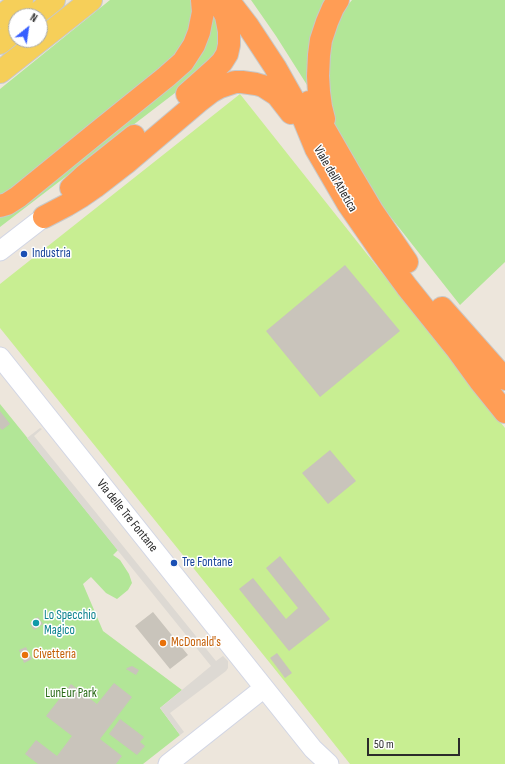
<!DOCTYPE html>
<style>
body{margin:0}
#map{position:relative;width:505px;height:764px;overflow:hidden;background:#ede6dc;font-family:"Sofia Sans Condensed",sans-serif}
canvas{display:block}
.north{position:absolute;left:8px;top:8px;width:40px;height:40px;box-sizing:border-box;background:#fff;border:1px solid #aaa;border-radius:50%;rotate:30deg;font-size:11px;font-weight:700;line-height:16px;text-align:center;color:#2b2b2b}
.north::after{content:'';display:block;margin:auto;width:14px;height:18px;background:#375fff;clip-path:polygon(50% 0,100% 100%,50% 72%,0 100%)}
.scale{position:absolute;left:367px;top:738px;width:93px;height:18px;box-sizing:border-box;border:2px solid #2b2b2b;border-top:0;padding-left:5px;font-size:12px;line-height:14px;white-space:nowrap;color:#2b2b2b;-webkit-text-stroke:3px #fff;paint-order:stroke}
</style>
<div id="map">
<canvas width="505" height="764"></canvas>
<div class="north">N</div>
<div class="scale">50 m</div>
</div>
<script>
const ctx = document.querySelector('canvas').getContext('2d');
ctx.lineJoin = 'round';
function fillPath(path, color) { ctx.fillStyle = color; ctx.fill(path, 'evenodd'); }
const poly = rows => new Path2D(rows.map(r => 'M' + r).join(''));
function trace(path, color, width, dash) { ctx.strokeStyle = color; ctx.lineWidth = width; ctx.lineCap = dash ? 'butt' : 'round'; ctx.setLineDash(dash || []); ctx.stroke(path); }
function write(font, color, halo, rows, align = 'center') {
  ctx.font = font + ' "Sofia Sans Condensed",sans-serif'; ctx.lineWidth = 3; ctx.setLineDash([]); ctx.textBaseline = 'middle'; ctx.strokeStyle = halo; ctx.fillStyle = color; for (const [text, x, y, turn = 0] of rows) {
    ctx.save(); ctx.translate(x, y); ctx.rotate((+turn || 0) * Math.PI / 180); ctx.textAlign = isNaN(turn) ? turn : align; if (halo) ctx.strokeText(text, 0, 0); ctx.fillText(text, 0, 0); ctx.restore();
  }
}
fillPath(poly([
 [110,0,197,0,185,48,0,199,0,89],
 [251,0,331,0,314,96,276,36],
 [352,0,505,0,505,262,460,305,363,182,335,131,325,97,327,55,334,32,343,11],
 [207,3,220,24,220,47,201,73,0,227,0,214,168,86],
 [0,404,118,550,113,555,120,560,129,574,132,583,128,590,117,599,106,593,91,577,83,584,103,631,182,690,160,708,180,735,143,764,0,764]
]), '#b2e697');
fillPath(poly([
 [240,94,505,428,505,764,350,764,286,683,0,328,0,284]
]), '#c8ee92');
fillPath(poly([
 [40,428,42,429,34,436,216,661,223,656,228,661,228,668,226,671,170,713,184,732,180,735,160,708,211,666,27,438]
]), '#ddd9d3');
fillPath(poly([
 [345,265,400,331,320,397,266,331],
 [0,411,10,424,2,430,0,428],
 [330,450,356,481,328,504,302,473],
 [280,556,330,619,289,651,239,589,253,578,286,619,298,608,266,568],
 [153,612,188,655,170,669,135,626],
 [38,617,43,624,34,630,31,626,32,626,30,623],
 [26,647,32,659,24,663,19,650],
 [277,653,292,673,285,678,270,658],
 [132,666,139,670,136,675,126,669,127,668],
 [114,683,132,697,100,739,122,756,116,764,38,764,25,754,36,740,57,756,72,736,46,716,71,684,97,704],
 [120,719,144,737,140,742,145,746,137,755,109,734]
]), '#c9c4bb');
const secondary = poly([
 [0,251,44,217],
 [0,357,313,749,329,764],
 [168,764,264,688]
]);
const primary = poly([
 [34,16,54,0],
 [0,17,22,0],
 [0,43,16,30],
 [0,72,91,0]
]);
const highway = poly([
 [228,0,248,26,275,67,302,115,316,149,348,204,382,253,407,287,456,348,480,381,505,412],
 [187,94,215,69,222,62,227,54,229,45,229,31,226,16,218,0],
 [309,102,351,175,373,212,407,262],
 [324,119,321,107,319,92,318,76,319,55,321,40,327,22,333,8,338,0],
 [71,188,85,175,134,136],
 [0,206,7,204,18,197,99,131,166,77,183,62,194,45,199,32,203,12,202,0],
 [44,217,67,205,82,196,95,187,126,163,198,102,211,92,220,87,235,82,242,82,256,84,263,86,277,95,291,113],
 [442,308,505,379]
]);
trace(secondary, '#d1d5e4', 21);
trace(primary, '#c8c8c8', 24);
trace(highway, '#c8c8c8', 24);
trace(secondary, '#fff', 19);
trace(primary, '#f6cf59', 22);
trace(highway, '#ff9d55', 22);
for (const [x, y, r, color] of [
 [24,254,4,"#1a4fb4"],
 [174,563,4,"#1a4fb4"],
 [36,623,4,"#0f9aa8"],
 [163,643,4,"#e8710a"],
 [25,655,4,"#e8710a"]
]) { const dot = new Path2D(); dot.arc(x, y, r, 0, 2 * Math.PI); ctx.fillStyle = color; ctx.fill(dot); trace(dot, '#fff', 1.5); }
write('13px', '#2b2b2b', '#fff', [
 ["Viale dell'Atletica",335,179,60],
 ["Via delle Tre Fontane",127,516,51]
]);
write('13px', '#164399', '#fff', [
 ["Industria",32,254],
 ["Tre Fontane",182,563]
], 'left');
write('13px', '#0d838f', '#fff', [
 ["Lo Specchio",44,616],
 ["Magico",44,631]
], 'left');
write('13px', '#c56008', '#fff', [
 ["McDonald's",171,643],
 ["Civetteria",33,655]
], 'left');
write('13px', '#2a6b17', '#fff', [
 ["LunEur Park",71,694]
]);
</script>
